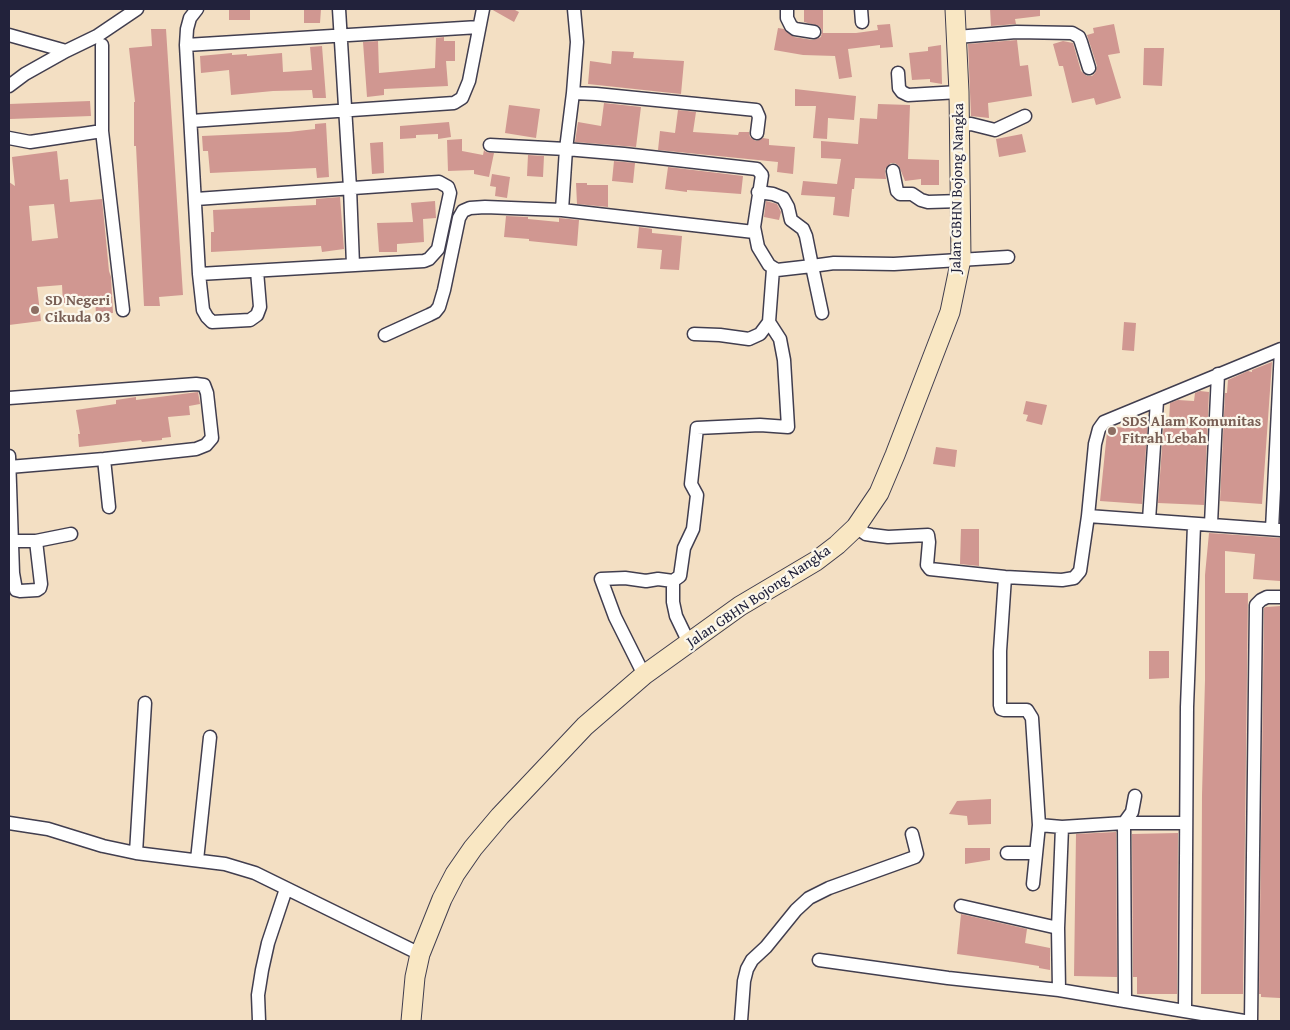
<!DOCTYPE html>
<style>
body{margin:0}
#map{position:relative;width:1290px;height:1030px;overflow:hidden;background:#f3dfc3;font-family:"Gentium Book Plus",serif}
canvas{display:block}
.frame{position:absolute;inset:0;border:10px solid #22223b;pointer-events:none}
</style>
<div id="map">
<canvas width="1290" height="1030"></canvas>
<div class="frame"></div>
</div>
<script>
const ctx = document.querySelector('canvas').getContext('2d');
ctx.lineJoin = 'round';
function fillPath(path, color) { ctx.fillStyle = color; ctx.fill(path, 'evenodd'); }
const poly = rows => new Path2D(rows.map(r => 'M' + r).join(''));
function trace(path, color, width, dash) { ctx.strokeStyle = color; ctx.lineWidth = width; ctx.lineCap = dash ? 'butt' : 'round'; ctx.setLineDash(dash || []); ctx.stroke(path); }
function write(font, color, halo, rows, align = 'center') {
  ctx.font = font + ' "Gentium Book Plus",serif'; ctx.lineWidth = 4.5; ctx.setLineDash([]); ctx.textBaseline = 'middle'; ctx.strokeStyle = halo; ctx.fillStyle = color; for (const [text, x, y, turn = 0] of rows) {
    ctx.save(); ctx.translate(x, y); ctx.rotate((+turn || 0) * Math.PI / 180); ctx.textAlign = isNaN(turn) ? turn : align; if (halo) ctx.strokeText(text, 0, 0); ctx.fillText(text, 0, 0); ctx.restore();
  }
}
fillPath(poly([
 [229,9,250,9,250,20,229,20],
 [304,9,321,9,320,23,304,23],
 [491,9,513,9,519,12,514,22],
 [804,9,823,9,823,33,856,33,878,30,877,25,890,24,893,47,880,48,880,45,848,49,852,77,839,79,835,56,803,55,774,50,778,28,784,29,794,37,813,40,821,37,822,30,819,26,804,22],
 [990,9,1040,9,1040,16,1015,19,1016,24,991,26],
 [1114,24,1120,53,1108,55,1121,98,1096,105,1094,98,1072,103,1063,66,1059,66,1053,44,1063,41,1073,43,1081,71,1087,76,1092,76,1095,73,1097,66,1087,35,1094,33,1093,28],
 [151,29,166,29,183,295,159,297,160,306,144,306,136,146,134,146,134,102,135,102,129,48,152,46],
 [444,37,444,41,455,41,455,61,446,61,448,86,384,89,384,95,367,97,363,42,378,41,379,73,435,68,436,38],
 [1017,40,1020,66,1028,65,1032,96,988,103,989,118,971,116,968,44],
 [941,45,942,84,930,82,930,79,912,80,909,53,928,51,928,47],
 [322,46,326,98,313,98,312,90,273,91,231,95,229,70,201,73,200,56,232,53,232,55,247,54,247,56,282,53,283,72,312,70,310,47],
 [1144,48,1164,48,1162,86,1143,85],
 [612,51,634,52,633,58,684,61,681,94,588,84,590,61,611,64],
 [795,89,856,96,854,120,828,118,827,139,813,138,816,106,795,106],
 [90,101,91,116,10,119,9,104],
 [604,103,641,107,636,147,575,142,578,122,601,126],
 [878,104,910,105,908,159,939,160,939,185,921,185,921,179,905,181,899,166,895,163,891,163,885,169,886,179,855,178,854,189,852,189,849,217,833,215,835,197,801,195,803,181,837,184,841,159,821,158,821,141,858,144,860,118,877,119],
 [509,105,540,109,536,138,505,133],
 [678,110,696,112,693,132,738,135,739,132,749,132,750,137,756,141,763,138,769,139,769,145,795,147,793,174,777,172,778,162,658,150,660,131,675,133],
 [449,122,451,137,438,139,438,134,416,135,416,138,400,139,400,126],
 [326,123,329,177,317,178,316,168,210,173,208,151,203,151,202,136,289,132,315,129,315,124],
 [1022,134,1026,152,999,157,996,139],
 [462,139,462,151,483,155,484,150,486,152,494,153,489,177,474,174,474,170,448,171,447,140],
 [383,142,384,173,372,174,370,143],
 [57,151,60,180,68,179,70,202,102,199,109,271,111,277,113,313,96,314,95,300,63,303,62,285,37,287,41,321,9,325,9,182,15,186,12,157],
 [54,204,58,238,32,241,29,206],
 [528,155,544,156,543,177,527,176],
 [614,161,635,163,633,183,612,181],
 [668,167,743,176,741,194,687,190,687,192,665,189],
 [492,174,510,177,507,198,495,196,496,187,490,186],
 [576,183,587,183,587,185,608,185,608,207,577,204],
 [340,197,344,249,322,252,321,246,211,252,211,232,214,232,213,210,316,205,316,199],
 [435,201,436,218,423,219,424,242,397,244,397,252,379,252,377,223,413,222,411,203],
 [766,201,777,204,781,212,779,220,764,217],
 [506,216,528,217,528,219,559,222,559,218,579,220,577,246,529,241,529,239,504,237],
 [639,227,652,229,652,233,682,236,679,270,660,269,662,250,637,248],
 [1124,322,1136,323,1134,351,1122,350],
 [1272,362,1262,504,1220,501,1225,393,1227,393,1228,380,1248,371,1252,372,1252,370],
 [1200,391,1209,392,1204,505,1158,503,1164,420,1169,421,1170,403,1178,400,1194,401,1195,393],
 [198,392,200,404,189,406,190,415,168,417,171,437,162,438,162,440,142,442,141,440,79,447,78,434,80,434,76,410,116,404,116,400,136,397,136,400],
 [1026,401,1047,405,1042,425,1026,421,1028,415,1023,414],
 [1133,419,1148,420,1142,504,1100,501,1107,432,1113,427,1131,428,1131,420],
 [936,447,957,450,955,467,933,464],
 [961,529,979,529,979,566,960,564],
 [1209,533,1281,538,1280,581,1253,579,1255,554,1225,551,1225,593,1248,593,1243,994,1201,994,1202,795,1205,680,1205,575],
 [1281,606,1280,998,1261,997,1261,994,1259,994,1264,608,1266,607],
 [1149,651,1169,651,1169,678,1149,679],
 [991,799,991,824,968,825,967,816,949,814,957,801],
 [1116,832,1117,977,1074,976,1076,834],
 [1178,833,1177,994,1137,994,1137,977,1133,977,1132,834],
 [965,848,990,848,990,860,965,864],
 [961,914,1027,929,1025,943,1050,948,1050,970,1039,968,1039,966,1014,962,957,954]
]), '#d09791');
const street = poly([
 [197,9,190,18,187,29,186,45,199,274,203,310,207,317,212,322,250,320,257,315,260,307,257,271],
 [339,9,350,188,353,265],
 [787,9,787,18,791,26,795,29,814,32],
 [861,9,862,22],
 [9,35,66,51],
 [957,37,1016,32,1072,33,1079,37,1081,42,1089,68],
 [102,45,102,131,123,310],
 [186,45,479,27],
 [898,73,899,88,902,92,908,95,959,92],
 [9,86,25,74,66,51,97,36,137,9],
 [573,93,577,42,574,9],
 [191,121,454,103,462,98,469,81,483,9],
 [959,125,971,124,995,130,1025,116],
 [9,138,30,142,102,131],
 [490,145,566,149,624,154,757,169,762,175,754,227,758,247,769,265,777,270,812,266,822,313],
 [893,171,897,191,900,194,912,194,921,200,928,202,961,201],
 [758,192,773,194,783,198,788,207,791,220,803,229,806,236,812,266,834,263,894,264,1008,257],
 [196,199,439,182,448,187,450,193,438,249,429,259,424,261,199,274],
 [562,210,566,149,573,93,596,94,756,110,759,117,757,133],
 [694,334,720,335,749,339,760,334,769,322],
 [385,335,429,315,435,312,439,307,444,290,459,218,463,211,470,208,485,207,562,210,754,232],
 [1281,349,1104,422,1099,429,1095,444,1088,516,1281,530],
 [9,398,196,384,204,385,207,393,212,438,206,445,196,449,104,459,9,467],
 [9,456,13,573,9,573],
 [104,459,109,507],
 [1149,520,1157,401],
 [1211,524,1218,374],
 [856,527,866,534,872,535,888,537,928,535,929,542,927,565,930,569,1005,577,1062,580,1074,578,1080,571,1088,516],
 [1272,529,1281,349],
 [11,541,36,541,71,534],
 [13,573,16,590,20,591,37,590,40,588,41,584,36,541],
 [1005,577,1000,651,1000,705,1001,709,1004,710,1027,710,1032,718,1039,825,1033,884],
 [673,581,673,602,676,616,689,643],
 [644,675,615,617,601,579,625,578,646,581,658,579,673,581,680,576,684,548,693,529,697,495,691,484,697,428,760,425,788,427,784,360,780,339,769,322,773,269],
 [9,823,48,829,103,846,136,853,225,864,255,873,420,954],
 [1039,825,1062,827,1124,823,1186,823],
 [136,853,145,703],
 [1007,853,1036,853],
 [197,860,210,737],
 [961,906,1058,928],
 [819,960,948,978,1059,990,1244,1021],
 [1059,990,1058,928,1062,827],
 [1125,1001,1124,823,1132,812,1135,796],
 [1185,1011,1187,707,1194,525],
 [259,1021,258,995,262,970,268,943,286,889],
 [741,1021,744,981,747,969,752,960,766,947,796,910,809,898,829,888,915,857,917,854,912,834],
 [1251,1021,1256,605,1261,600,1267,597,1281,597]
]);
const secondary = poly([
 [411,1021,415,977,420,954,442,899,455,874,473,848,500,816,585,726,644,675,740,606,816,561,837,545,856,527,879,493,895,455,950,312,961,259,959,92,955,9]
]);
trace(street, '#413e4f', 15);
trace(secondary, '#413e4f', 21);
trace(street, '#fff', 12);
trace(secondary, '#f9e7c3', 19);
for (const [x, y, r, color] of [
 [35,310,5,"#8d6e63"],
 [1112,431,5,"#8d6e63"]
]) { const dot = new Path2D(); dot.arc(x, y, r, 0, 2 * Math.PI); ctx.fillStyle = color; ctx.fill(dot); trace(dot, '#fbf7ec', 2); }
write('15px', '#22223b', '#fbf7ec', [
 ["Jalan GBHN Bojong Nangka",958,188,-89],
 ["Jalan GBHN Bojong Nangka",759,597,-34]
]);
write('bold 15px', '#785e54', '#fbf7ec', [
 ["SD Negeri",45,301],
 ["Cikuda 03",45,318],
 ["SDS Alam Komunitas",1122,422],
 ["Fitrah Lebah",1122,439]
], 'left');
</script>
